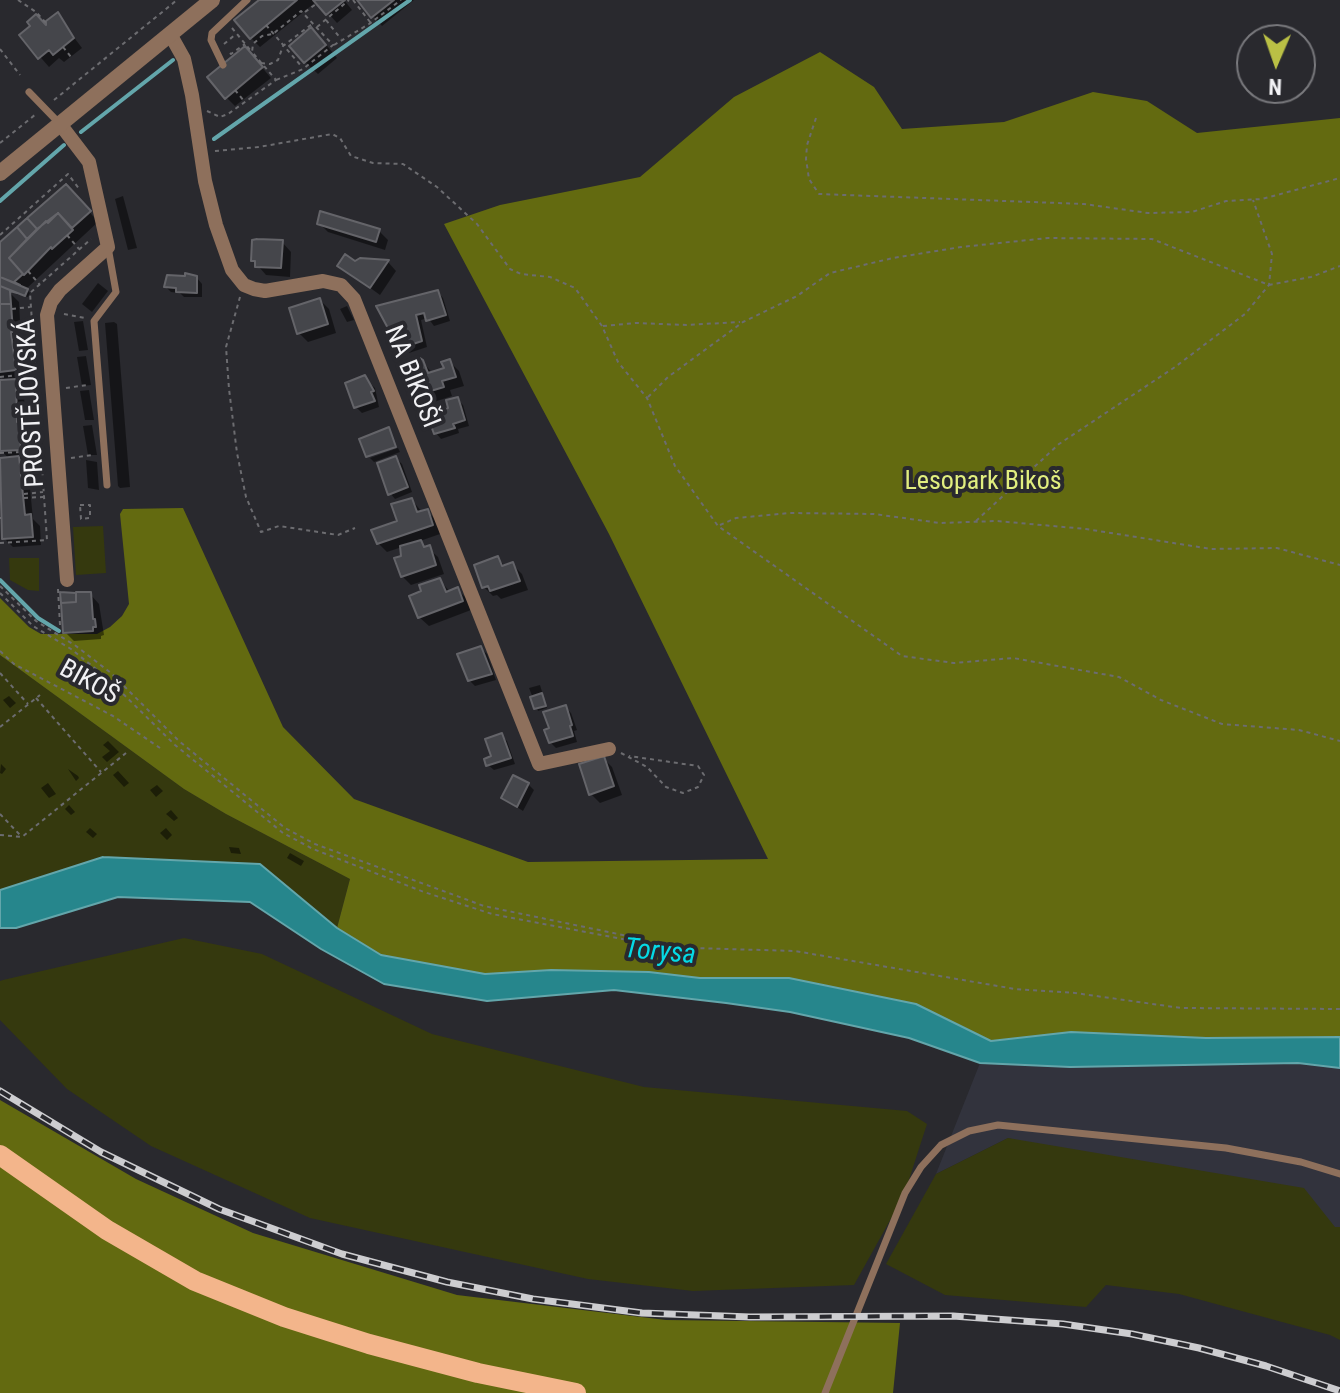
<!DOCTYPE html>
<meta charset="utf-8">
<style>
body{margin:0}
#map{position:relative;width:1340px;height:1393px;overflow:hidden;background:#29292e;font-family:"Roboto Condensed",sans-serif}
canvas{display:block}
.north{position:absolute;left:1236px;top:24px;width:80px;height:80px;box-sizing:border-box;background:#29292e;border:2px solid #79797d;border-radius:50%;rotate:182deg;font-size:22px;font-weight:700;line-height:32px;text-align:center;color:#f1f1f4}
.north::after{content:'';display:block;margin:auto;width:28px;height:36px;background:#bac045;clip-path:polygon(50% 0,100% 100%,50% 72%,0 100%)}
</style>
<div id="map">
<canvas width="1340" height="1393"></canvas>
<div class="north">N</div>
</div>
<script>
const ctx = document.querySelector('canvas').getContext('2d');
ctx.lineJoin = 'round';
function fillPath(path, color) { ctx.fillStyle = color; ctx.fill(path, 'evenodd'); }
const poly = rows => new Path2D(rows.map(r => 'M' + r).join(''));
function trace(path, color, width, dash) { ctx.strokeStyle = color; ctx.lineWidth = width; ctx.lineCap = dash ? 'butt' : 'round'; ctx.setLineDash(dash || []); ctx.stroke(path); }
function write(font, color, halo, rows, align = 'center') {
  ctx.font = font + ' "Roboto Condensed",sans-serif'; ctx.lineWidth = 8; ctx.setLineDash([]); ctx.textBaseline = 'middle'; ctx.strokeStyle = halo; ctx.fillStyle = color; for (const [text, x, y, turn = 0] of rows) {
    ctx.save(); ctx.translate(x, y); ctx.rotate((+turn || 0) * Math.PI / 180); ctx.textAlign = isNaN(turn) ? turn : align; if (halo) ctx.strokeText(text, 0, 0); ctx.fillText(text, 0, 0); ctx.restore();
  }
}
fillPath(poly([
 [980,1063,1070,1067,1298,1063,1340,1068,1340,1227,1335,1228,1008,1138,936,1174]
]), '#32333d');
fillPath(poly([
 [103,526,106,573,76,575,73,527],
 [9,558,39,558,39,591,28,590,10,580],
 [0,655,184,789,226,814,350,879,337,928,259,864,0,890],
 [184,938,262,954,432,1034,644,1087,907,1111,927,1124,904,1195,854,1285,693,1291,588,1279,310,1218,151,1146,67,1089,0,1020,0,981,3,980],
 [1008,1138,1304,1188,1335,1227,1340,1227,1340,1340,1330,1335,1179,1294,1106,1285,1086,1307,945,1295,886,1264,936,1174]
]), '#35390e');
fillPath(poly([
 [820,52,874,87,902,129,1004,122,1093,92,1147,101,1197,133,1340,118,1340,1037,1206,1038,1071,1032,991,1041,916,1004,649,972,551,970,485,974,381,955,337,928,350,879,226,814,184,789,0,655,0,598,29,627,41,634,97,634,110,627,122,616,129,604,120,514,123,509,183,508,283,727,354,799,528,862,768,859,609,534,444,224,500,205,640,177,734,97],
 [0,1100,136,1179,253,1233,457,1295,666,1320,900,1323,893,1393,0,1393]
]), '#636a10');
const water = poly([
 [103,857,260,864,337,928,381,955,485,974,551,970,649,972,700,978,789,978,916,1004,991,1041,1071,1032,1206,1038,1340,1037,1340,1068,1298,1063,1070,1067,980,1063,909,1038,790,1012,726,1003,614,990,487,1001,384,984,321,949,250,902,118,897,16,928,0,928,0,890,103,857]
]);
fillPath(water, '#26868c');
trace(water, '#63a6ab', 2);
fillPath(poly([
 [262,0,344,0,352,10,337,23,317,1,260,47,251,38],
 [359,0,414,0,382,26],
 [57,15,82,48,64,62,59,58,49,67,22,36,47,28],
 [324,42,337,58,318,74,305,62],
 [254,58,271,78,235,106,226,97],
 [75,195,98,222,26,289,30,293,28,297,6,289,19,302,21,340,19,340,24,379,14,380,24,390,25,430,27,433,29,458,19,459,28,468,33,519,40,526,41,545,13,547,4,538,0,477,0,460,9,459,1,450,0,442,0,382,6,382,0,376,0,245],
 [123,196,137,248,128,250,115,199],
 [319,223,379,231,388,240,385,250,328,232],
 [282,242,291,252,290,277,266,275,253,260],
 [360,260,388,262,396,271,380,295,340,266],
 [197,278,202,284,202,297,184,297,180,293,171,292,166,287],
 [98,283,108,291,92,312,82,304],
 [438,292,443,298,450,321,434,326,428,318,421,320,427,347,409,353,403,347,400,336,392,331],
 [320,300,329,309,336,333,308,342,299,333],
 [347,306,354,320,347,322,340,309],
 [83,321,88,350,79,351,74,322],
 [114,322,117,324,130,487,120,488,118,486,105,323],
 [86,356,91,385,82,386,77,357],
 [422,361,433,374,446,369,450,362,459,371,464,386,450,390,452,396,425,405,416,395,406,365],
 [364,378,375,388,379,407,362,413,356,407],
 [89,390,94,420,85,420,80,391],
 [457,399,463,405,469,426,458,429,459,433,441,439,436,433],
 [92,425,97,455,88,455,83,426],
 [398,448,400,452,374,462,370,458],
 [396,458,402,464,412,492,395,499,390,493],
 [86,460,97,462,99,490,88,488],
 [412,500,422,512,427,511,436,520,440,534,420,541,438,557,444,574,411,585,402,576,402,547,387,552,378,543,400,523],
 [498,559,506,567,513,565,522,574,528,590,501,599,497,595,493,596,484,587],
 [440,580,450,592,458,590,467,599,471,610,429,626,419,617],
 [90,594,99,604,104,635,101,636,101,639,74,641,65,632],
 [481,648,487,654,496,680,475,686,469,680],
 [540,685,547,708,538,711,529,688],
 [9,696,16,703,10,708,3,700],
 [565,707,571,713,577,730,574,731,577,742,556,748,550,742],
 [501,735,507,741,515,764,494,770,488,765,494,757],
 [108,741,119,752,107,762,102,757,110,751,103,745],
 [603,758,612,767,622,795,600,803,591,794],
 [1,764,6,769,2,774,0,773],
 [68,769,78,776,79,778,76,781],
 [118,771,129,783,124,787,113,775],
 [48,783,56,794,49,798,41,788],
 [528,784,534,790,523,811,503,798],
 [157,785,163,791,156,797,150,790],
 [69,805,75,812,71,815,65,809],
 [171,810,178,818,174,821,166,814],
 [90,828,97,834,93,838,86,832],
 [166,828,172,835,167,840,160,833],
 [229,847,239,848,241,854,231,853],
 [290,853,304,861,301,866,287,858]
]), '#0007');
trace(poly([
 [81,132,173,60],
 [214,139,410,0],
 [0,201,64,145],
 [0,580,38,618,59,631]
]), '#63a6ab', 4);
const building = poly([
 [259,0,297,0,250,39,234,20,259,0],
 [313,0,345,0,326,15,313,0],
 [357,0,394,0,371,18,357,0],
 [58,12,74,38,53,55,49,50,38,59,19,35,30,26,27,22,36,14,46,25,46,21,58,12],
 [311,27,326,45,304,63,289,46,311,27],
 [245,46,263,67,225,99,207,77,245,46],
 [66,184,91,211,72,228,58,213,37,229,27,218,66,184],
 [320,211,380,229,376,242,317,224,320,211],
 [58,213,73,230,52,249,51,247,24,275,9,258,46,221,48,223,58,213],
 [27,218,37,229,27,239,17,227,27,218],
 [17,227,27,239,9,258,23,274,14,282,20,285,0,277,0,242,17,227],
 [257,239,283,240,281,268,255,267,255,261,251,261,252,240,257,239],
 [345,254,355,261,360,258,389,260,370,288,337,266,345,254],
 [185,273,197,276,197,293,176,292,176,288,164,287,167,275,185,276,185,273],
 [0,277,28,289,25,296,0,286,0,277],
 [0,286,17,293,10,291,11,304,0,304,0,286],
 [438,290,446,315,426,321,424,313,416,315,422,341,401,348,396,330,390,332,376,306,438,290],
 [320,298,328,324,297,334,289,308,320,298],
 [0,304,11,304,13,332,11,332,16,370,0,372,0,304],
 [420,358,423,360,428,373,444,368,441,362,450,359,456,377,442,381,444,387,414,396,403,364,420,358],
 [365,375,374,391,371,392,375,401,354,408,345,383,365,375],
 [16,379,17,422,19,422,21,450,0,451,0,380,16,379],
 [458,397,465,420,453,424,455,428,434,434,427,414,448,408,446,400,458,397],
 [389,427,396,447,366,457,359,439,389,427],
 [19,456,25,515,31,514,33,537,2,539,0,458,19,456],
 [396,456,408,487,388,495,377,463,396,456],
 [412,498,417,512,428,509,433,525,377,544,371,530,397,521,391,504,412,498],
 [421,540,424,547,430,545,436,565,401,577,394,558,401,556,400,546,421,540],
 [498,556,502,566,513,562,520,581,490,591,488,586,482,588,474,565,498,556],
 [440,578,446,592,458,587,463,601,418,618,409,596,421,591,419,585,440,578],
 [60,592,76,593,76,602,61,603,60,592],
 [76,592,91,592,93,619,95,619,96,627,93,627,93,631,63,633,61,603,76,602,76,592],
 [481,646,492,674,468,681,457,654,481,646],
 [542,693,546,706,534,709,530,697,542,693],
 [566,705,572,725,570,726,573,736,549,743,544,730,549,728,543,712,566,705],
 [502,733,511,758,486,766,484,759,491,756,485,739,502,733],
 [604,756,614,786,589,795,579,764,604,756],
 [513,775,529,783,517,807,501,798,513,775]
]);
fillPath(building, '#45464b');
trace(building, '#646469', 2);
trace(poly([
 [18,0,36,12,47,24],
 [353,0,370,22],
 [305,12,316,4],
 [326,20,341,39],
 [266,25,302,67],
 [317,27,349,0],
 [232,28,251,51],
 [224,44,236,34],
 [334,45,369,24,401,0],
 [63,47,71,57],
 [0,49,20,75],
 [230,53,231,54,245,44],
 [261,63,270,64,278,60,283,46,312,24],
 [235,90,244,101],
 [54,100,177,0],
 [207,111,220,117,228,114,276,80,252,52,253,44,262,36,273,34,301,11,333,45,303,69,276,80],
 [816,118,807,145,806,159,809,179,819,194,1084,204,1148,213,1192,212,1226,201,1262,199,1340,178],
 [0,143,36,114],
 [215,151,259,147,332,134,340,138,351,156,373,163,403,164,437,187,477,224,510,269,521,274,550,277,575,288,602,326,618,362,647,398,675,466,718,526,902,656,954,663,1013,658,1119,677,1161,700,1222,724,1299,730,1340,741],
 [0,235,68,174,80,190],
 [67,235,79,249],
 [28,271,40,285],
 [240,297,226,347,229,389,237,453,246,497,261,532,279,526,338,535,355,528],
 [12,309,30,307],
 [64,314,85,318],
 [603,326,636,323,686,325,740,322],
 [15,361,34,360],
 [0,377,19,375,20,388],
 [17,388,35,386],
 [66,388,87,385],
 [648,397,668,377,743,322,797,296,830,273,893,258,961,247,1048,238,1152,239,1269,285,1311,277,1340,266],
 [20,440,39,439],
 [0,453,40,451],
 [71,458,92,455],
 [24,494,43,492],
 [24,498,43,497],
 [80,505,90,505,90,518,81,519,80,505],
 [0,518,1,518],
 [976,521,1059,444,1175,367,1245,314,1269,285,1272,254,1253,200],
 [720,525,736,518,790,513,874,514,940,523,997,521,1086,529,1211,549,1277,548,1340,565],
 [0,543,47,540,30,293,91,239],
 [0,586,36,621,76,646,111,673,179,741,285,828,315,844,484,906,642,939],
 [58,589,60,625],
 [0,593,33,626,71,649,107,678,175,745,283,833,313,849,424,892,492,914,633,941,693,948,795,951,1015,989,1075,993,1181,1008,1340,1009],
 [0,651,14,664,113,716,160,748],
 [0,673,28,704],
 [36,698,101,772],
 [0,727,40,695],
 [621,753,647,767,666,787,683,793,698,787,704,775,698,766,629,756],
 [0,814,21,836],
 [0,835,22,837,126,753]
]), '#6c6c70', 2, [4, 4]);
trace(poly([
 [223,65,211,40,212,33,247,0],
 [29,92,60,124],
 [107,485,94,321,116,292,108,247],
 [825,1393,905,1193,921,1167,941,1145,969,1131,998,1125,1226,1148,1301,1162,1340,1174]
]), '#8e705c', 7);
trace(poly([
 [170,34,184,59,192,95,205,181,216,225,232,270,244,285,254,289,265,291,323,281,341,285,354,299,539,764,609,749],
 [60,124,89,162,108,247,60,290,51,302,47,315,67,580]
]), '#8e705c', 14);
trace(poly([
 [0,173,212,0]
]), '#8e705c', 16);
trace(poly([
 [0,1155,107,1230,195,1281,284,1317,369,1344,478,1373,576,1393]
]), '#f3b58b', 20);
const rail = poly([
 [0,1091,101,1152,219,1209,342,1254,447,1282,533,1299,642,1313,750,1317,953,1316,1063,1324,1132,1334,1199,1348,1266,1366,1340,1391]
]);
trace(rail, '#cdcdd0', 7);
trace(rail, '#29292e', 4, [12]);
write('26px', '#f1f1f4', '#29292e', [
 ["NA BIKOŠI",411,377,68],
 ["PROSTĚJOVSKÁ",32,403,-93],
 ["BIKOŠ",89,683,29]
]);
write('26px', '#e1ee7f', '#29292e', [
 ["Lesopark Bikoš",983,482]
]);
write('italic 28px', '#05dae6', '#29292e', [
 ["Torysa",660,953,5]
]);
</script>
